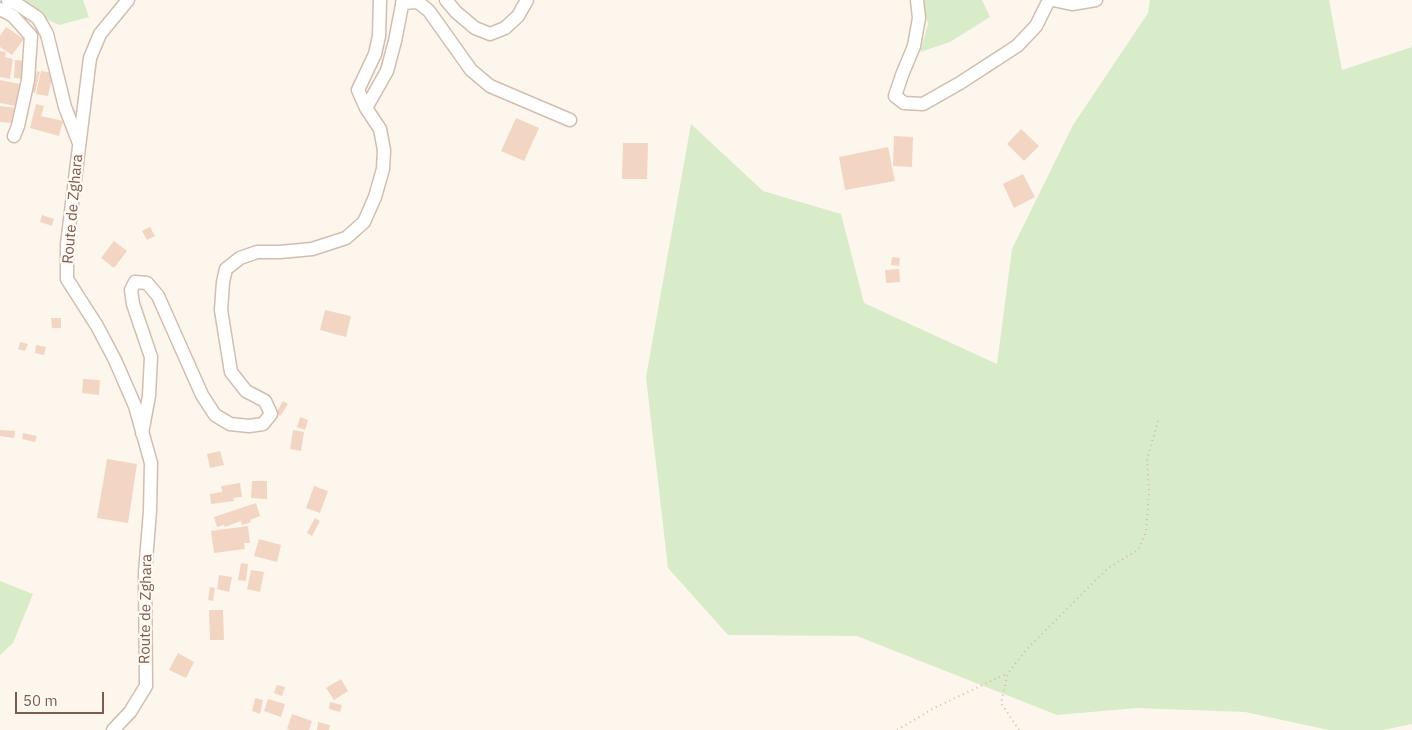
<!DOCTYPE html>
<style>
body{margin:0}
#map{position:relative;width:1412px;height:730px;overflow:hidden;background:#fdf6ec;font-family:"IBM Plex Sans",sans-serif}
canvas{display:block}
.scale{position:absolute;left:15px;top:692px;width:89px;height:22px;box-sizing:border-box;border:2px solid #7a5c4d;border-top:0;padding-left:6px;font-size:15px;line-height:18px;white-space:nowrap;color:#7a5c4d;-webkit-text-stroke:4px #fffaf3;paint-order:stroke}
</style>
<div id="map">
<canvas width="1412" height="730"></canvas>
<div class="scale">50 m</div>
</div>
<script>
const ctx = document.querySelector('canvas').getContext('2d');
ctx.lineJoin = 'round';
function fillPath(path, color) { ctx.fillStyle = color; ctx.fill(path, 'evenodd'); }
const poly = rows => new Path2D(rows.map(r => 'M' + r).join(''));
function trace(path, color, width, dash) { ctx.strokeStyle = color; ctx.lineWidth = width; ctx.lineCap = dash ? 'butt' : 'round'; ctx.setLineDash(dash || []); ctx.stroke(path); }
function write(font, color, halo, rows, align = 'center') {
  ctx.font = font + ' "IBM Plex Sans",sans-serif'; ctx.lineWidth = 4.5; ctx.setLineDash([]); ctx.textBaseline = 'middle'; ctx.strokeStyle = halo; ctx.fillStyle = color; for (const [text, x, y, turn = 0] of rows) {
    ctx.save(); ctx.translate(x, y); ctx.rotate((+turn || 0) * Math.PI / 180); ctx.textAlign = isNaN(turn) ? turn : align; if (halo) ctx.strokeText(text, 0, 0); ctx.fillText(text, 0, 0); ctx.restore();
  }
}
fillPath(poly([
 [5,0,83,0,89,17,59,25],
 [922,0,982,0,990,17,950,42,920,52,928,24],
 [1150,0,1329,0,1342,70,1412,47,1412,724,1383,730,1329,730,1245,712,1137,708,1057,715,857,636,728,635,668,568,646,377,691,124,763,191,841,214,864,303,997,364,1012,249,1073,125,1148,13],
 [0,581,33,594,13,643,0,655]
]), '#d8ecc9');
fillPath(poly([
 [6,27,24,39,12,55,0,47,0,36],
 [0,51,6,52,5,57,13,59,10,79,0,77],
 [15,60,26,61,25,79,14,78],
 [37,71,40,72,35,93,32,92],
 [41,71,53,73,48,96,36,94],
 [0,80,25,85,21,107,0,103],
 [36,104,44,106,41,116,63,121,59,136,30,128],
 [0,106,16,108,14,123,0,122],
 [516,118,539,128,524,161,501,151],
 [1021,129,1039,146,1024,161,1007,144],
 [894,136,913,137,912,167,893,166],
 [623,143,648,143,647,179,622,179],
 [888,147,895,181,845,190,839,157],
 [1023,174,1035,197,1014,208,1003,184],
 [42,215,54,219,52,226,40,222],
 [150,227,155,236,147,240,142,231],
 [114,241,127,251,114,268,101,258],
 [892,257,900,258,899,266,891,265],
 [899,269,900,282,886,283,885,270],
 [325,310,351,316,346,337,320,330],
 [51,318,61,318,61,328,52,328],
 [20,342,28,344,25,351,18,349],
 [36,345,46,347,44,355,35,353],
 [83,379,100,380,99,395,82,393],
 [283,401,288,404,280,416,276,413],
 [300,417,308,420,305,430,297,427],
 [0,430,15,431,14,438,0,436],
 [293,430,304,432,301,451,290,449],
 [23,433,37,436,35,442,22,439],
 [220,451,224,465,210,468,207,454],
 [107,459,137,464,128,523,97,518],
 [252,481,267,481,267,499,251,498],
 [240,483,242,497,233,498,234,501,211,504,210,494,222,492,221,486],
 [314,486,328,491,320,513,306,508],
 [256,503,260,516,250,520,251,522,242,525,241,521,225,527,224,525,217,527,214,517],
 [315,518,320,521,312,536,307,533],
 [248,526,250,543,244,543,245,549,214,553,211,531],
 [259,539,281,545,277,562,254,556],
 [241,563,248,564,246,581,238,580],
 [251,570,264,572,260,592,247,589],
 [219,575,232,577,229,592,217,589],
 [210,587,215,588,213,601,208,600],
 [209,610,223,610,224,640,210,640],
 [178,653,194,662,186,678,169,670],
 [341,679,348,691,334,700,326,688],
 [277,685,285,687,282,696,274,693],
 [255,698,263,700,260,714,252,711],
 [268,699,285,704,281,717,264,711],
 [330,702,342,705,340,712,329,709],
 [292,714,312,721,309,730,291,730,287,729],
 [318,722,330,725,329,730,317,730]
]), '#f3d5c3');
const minor = poly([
 [8,0,17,4,38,18,47,34,65,107,79,143],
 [446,0,456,12,475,28,490,34,505,28,518,16,527,0],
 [917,0,919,18,914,46,902,75,895,96,904,103,923,104,960,83,1017,46,1036,26,1049,0],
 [1053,0,1072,4,1096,0],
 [402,3,418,2,429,11,471,70,490,86,570,120],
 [0,9,13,16,31,36,28,80,18,126,14,136],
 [366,108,387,71,395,41,403,0],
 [142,433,149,396,151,357,133,304,131,290,135,282,147,283,158,296,202,395,215,415,230,424,249,426,263,424,271,414,265,401,246,391,231,372,221,310,223,282,226,269,240,258,257,252,280,252,312,249,346,238,364,222,375,197,383,169,384,150,380,129,366,108,358,90,375,54,379,36,380,0],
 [113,730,130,712,146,686,145,573,150,511,151,463,135,406,115,360,97,326,67,279,67,244,90,58,100,34,128,0]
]);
trace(minor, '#d1beb0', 15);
trace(poly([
 [897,730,936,707,1008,673],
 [1019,730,1001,703,1008,673,1026,650,1108,568,1138,550,1146,532,1149,491,1147,459,1158,421]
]), '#d9b8a5', 2, [1, 4]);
trace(minor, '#fff', 12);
write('15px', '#7a5c4d', '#fffaf3', [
 ["Route de Zghara",73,209,-85],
 ["Route de Zghara",146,609,-89]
]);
</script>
